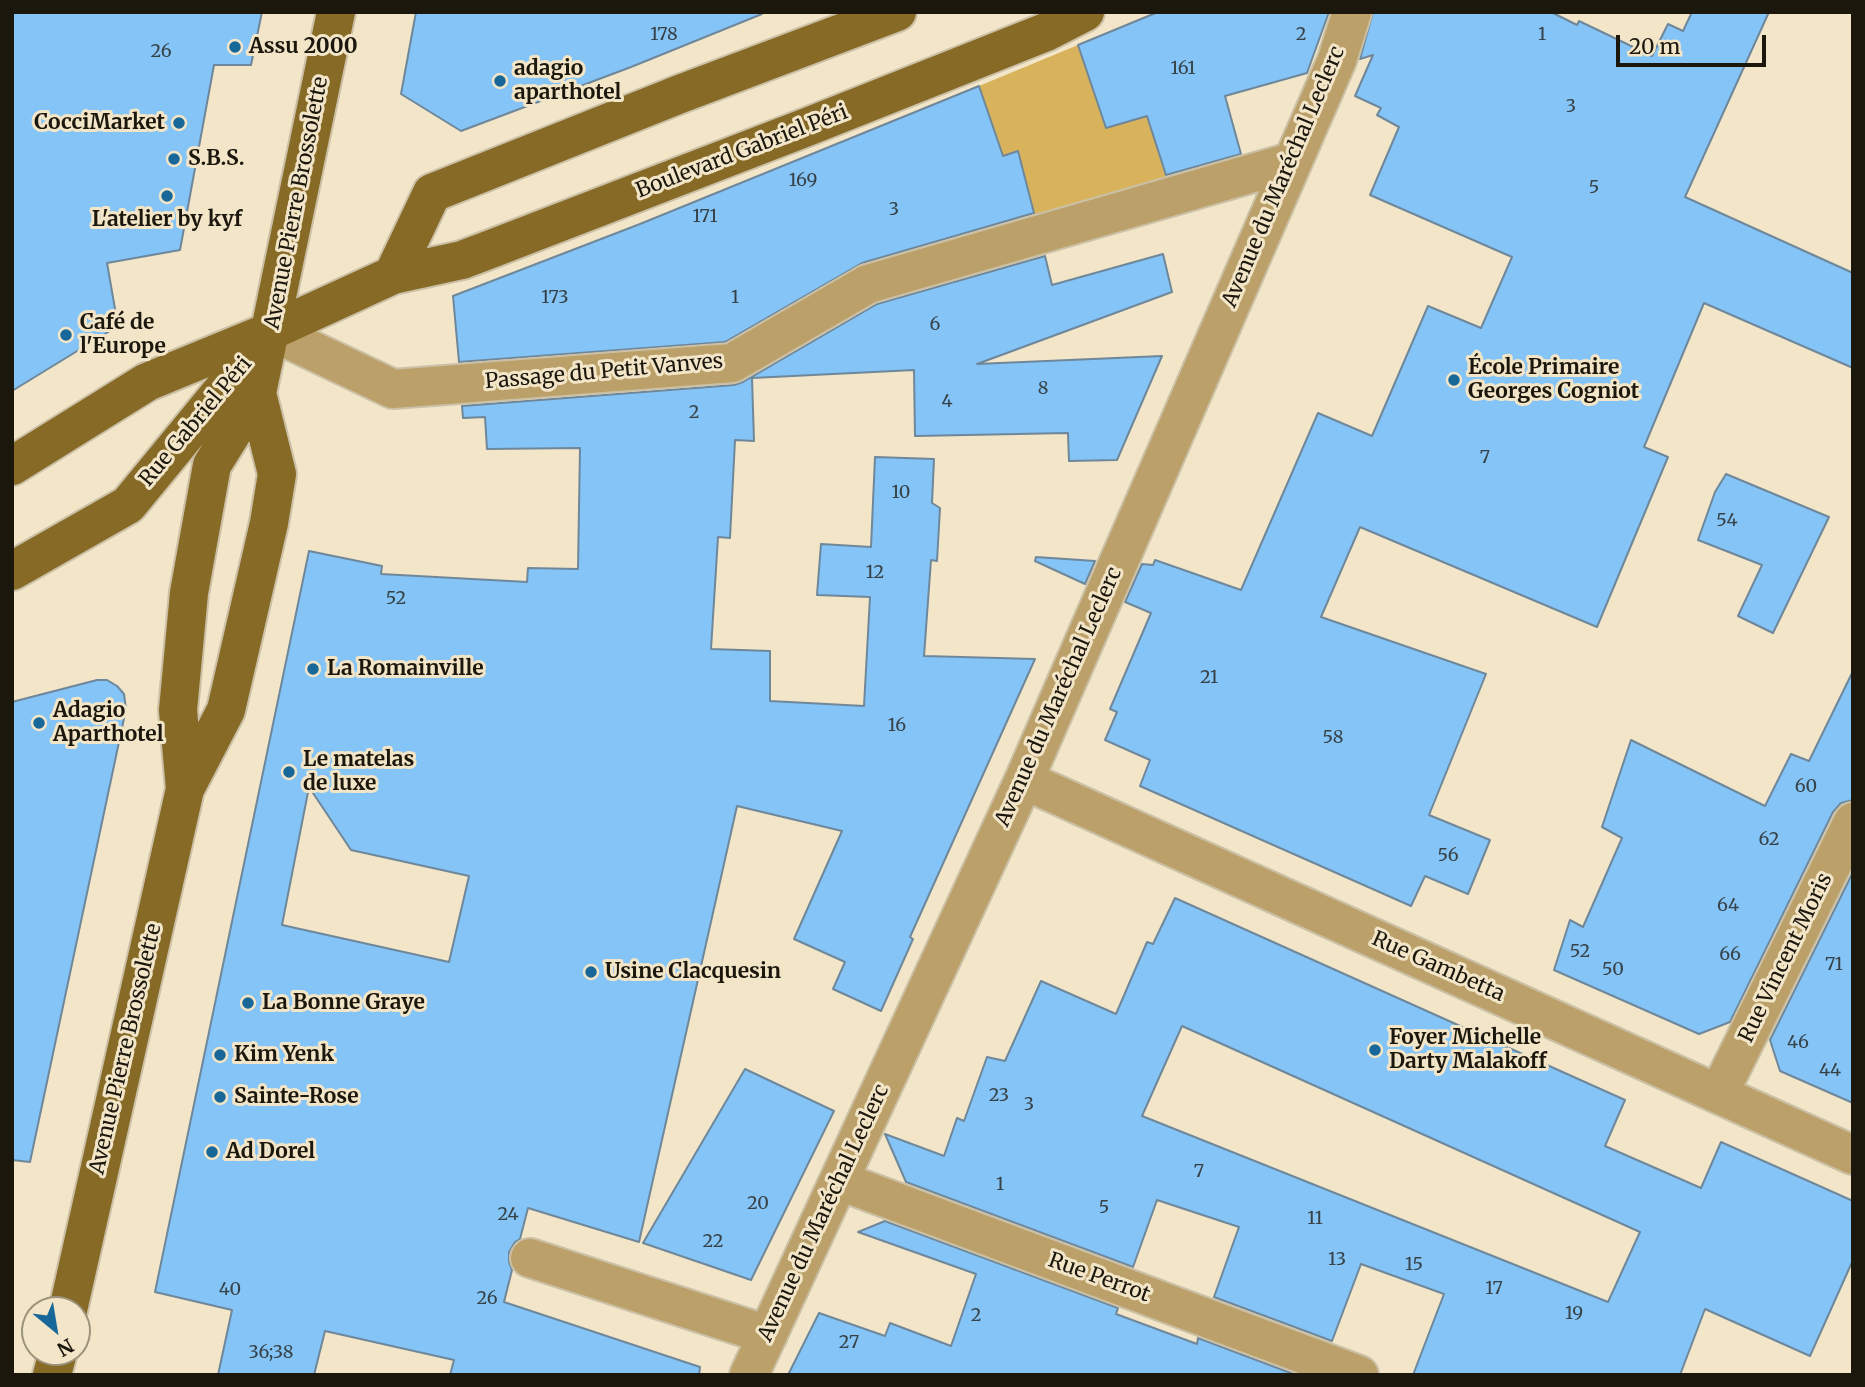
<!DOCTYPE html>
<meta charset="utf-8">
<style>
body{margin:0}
#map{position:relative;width:1865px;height:1387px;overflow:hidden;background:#f2e5c8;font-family:Merriweather,serif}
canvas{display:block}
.frame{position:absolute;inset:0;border:14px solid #1c170d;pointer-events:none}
.north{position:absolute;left:21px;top:1296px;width:70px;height:70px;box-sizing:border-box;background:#f2e5c8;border:2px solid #9c937d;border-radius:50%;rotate:150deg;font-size:19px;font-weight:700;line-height:28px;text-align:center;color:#1c170d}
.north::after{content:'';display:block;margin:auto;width:24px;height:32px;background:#186799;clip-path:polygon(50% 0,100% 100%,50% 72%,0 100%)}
.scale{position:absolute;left:1616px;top:35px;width:150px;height:32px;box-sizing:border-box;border:4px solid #1c170d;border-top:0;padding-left:9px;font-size:21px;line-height:24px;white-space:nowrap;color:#1c170d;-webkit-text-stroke:5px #f2e5c8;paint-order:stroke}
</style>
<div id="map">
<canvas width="1865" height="1387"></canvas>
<div class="frame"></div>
<div class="north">N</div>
<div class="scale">20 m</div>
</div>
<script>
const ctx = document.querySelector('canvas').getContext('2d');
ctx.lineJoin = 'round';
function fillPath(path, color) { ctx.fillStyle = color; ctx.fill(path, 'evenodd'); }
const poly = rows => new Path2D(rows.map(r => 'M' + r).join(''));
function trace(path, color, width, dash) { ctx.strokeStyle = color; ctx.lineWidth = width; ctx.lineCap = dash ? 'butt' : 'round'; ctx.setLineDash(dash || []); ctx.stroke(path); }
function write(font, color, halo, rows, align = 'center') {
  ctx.font = font + ' Merriweather,serif'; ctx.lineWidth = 6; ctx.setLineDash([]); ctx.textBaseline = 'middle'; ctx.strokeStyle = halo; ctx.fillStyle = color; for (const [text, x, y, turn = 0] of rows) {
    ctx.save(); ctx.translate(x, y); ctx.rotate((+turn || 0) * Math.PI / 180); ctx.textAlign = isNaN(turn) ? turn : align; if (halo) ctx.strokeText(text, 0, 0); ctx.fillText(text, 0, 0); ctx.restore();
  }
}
fillPath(poly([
 [1078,45,1106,128,1147,116,1168,182,1035,220,1018,152,1003,156,979,86]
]), '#d9b35c');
const building = poly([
 [12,12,262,12,251,65,214,65,180,250,107,263,118,326,12,391,12,12],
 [416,12,762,12,762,14,631,67,461,131,401,94,416,12],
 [1158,12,1329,12,1307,73,1225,96,1241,154,1166,175,1147,116,1106,128,1078,45,1158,12],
 [1373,12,1551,12,1577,25,1579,21,1652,56,1668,24,1683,31,1692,12,1769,12,1685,197,1853,273,1853,368,1704,303,1644,447,1668,457,1597,627,1360,527,1321,617,1486,674,1429,815,1490,840,1468,894,1425,876,1411,906,1140,786,1150,760,1105,740,1117,712,1110,709,1151,613,1125,602,1142,564,1153,565,1155,560,1241,590,1318,413,1372,436,1428,306,1481,328,1512,257,1370,195,1399,127,1377,115,1381,108,1355,96,1373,55,1360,59,1373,12],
 [979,86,1003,156,1018,151,1034,213,862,263,725,342,459,362,453,296,640,224,979,86],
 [1163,254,1172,292,977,364,1162,356,1117,460,1069,461,1068,433,915,436,914,370,752,378,754,441,735,440,730,538,718,537,711,649,770,651,770,701,864,706,870,597,817,595,821,544,871,547,875,457,934,459,932,503,940,508,937,561,931,560,924,656,1035,659,910,937,913,939,881,1011,833,989,845,962,794,939,842,831,737,806,639,1242,528,1208,520,1239,515,1242,509,1252,509,1262,512,1270,504,1302,700,1367,699,1375,450,1375,454,1360,325,1331,314,1375,218,1375,232,1310,155,1292,309,551,382,566,381,574,527,582,528,568,578,569,580,448,487,449,485,417,463,418,462,406,734,385,743,382,877,304,1045,256,1052,285,1163,254],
 [309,787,351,850,469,876,449,962,282,925,309,787],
 [1726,474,1829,517,1773,633,1738,616,1762,565,1698,540,1715,492,1726,474],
 [1036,557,1095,561,1085,584,1035,561,1036,557],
 [1853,671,1853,800,1841,803,1833,812,1730,1022,1699,1034,1554,970,1570,920,1583,927,1622,838,1602,827,1631,740,1765,806,1791,754,1809,761,1853,671],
 [97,680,107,680,117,686,124,694,126,709,30,1162,12,1160,12,702,97,680],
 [1853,872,1853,1103,1780,1071,1770,1040,1853,872],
 [1175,898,1625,1100,1605,1146,1701,1188,1721,1142,1853,1201,1853,1260,1810,1356,1705,1309,1680,1375,1413,1375,1444,1294,1361,1264,1332,1341,1214,1297,1239,1227,1157,1200,1133,1267,906,1182,885,1134,944,1156,957,1118,964,1121,987,1057,1005,1061,1041,981,1116,1014,1147,942,1153,944,1175,898],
 [1182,1026,1640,1232,1608,1302,1142,1116,1182,1026],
 [745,1069,834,1111,751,1280,643,1243,745,1069],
 [885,1221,1118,1308,1116,1314,1197,1344,1198,1338,1296,1375,788,1375,819,1313,885,1336,890,1323,951,1346,976,1274,858,1232,885,1221]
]);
fillPath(building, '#85c4f6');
trace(building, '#6e879a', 2);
const minor = poly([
 [271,331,393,389,732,363,868,284,1291,162],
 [1024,780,1853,1155],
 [1719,1093,1853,822],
 [840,1181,1359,1375],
 [530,1258,768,1335],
 [749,1375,1024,780,1337,60,1352,12]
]);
const major = poly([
 [393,275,432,193,680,94,897,12],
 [12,466,147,382,271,331,393,275,462,260,491,249,807,127,1046,32,1085,12],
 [12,571,128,505,267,336],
 [185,789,178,710,189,593,212,465,257,393,336,12],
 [68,1310,185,789,226,710,269,523,277,474,257,393],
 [52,1375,58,1352]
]);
trace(minor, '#cbc0a6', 42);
trace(major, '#cbc0a6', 42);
trace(minor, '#bba169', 38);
trace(major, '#866a26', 38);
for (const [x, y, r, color] of [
 [235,47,7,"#186799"],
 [500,81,7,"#186799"],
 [179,123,7,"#186799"],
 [174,159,7,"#186799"],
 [167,196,7,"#186799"],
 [66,335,7,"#186799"],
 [1454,380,7,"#186799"],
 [313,669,7,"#186799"],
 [39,723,7,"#186799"],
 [289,772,7,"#186799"],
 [591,972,7,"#186799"],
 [248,1003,7,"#186799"],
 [1375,1050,7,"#186799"],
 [220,1055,7,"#186799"],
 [220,1097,7,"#186799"],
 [212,1152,7,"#186799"]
]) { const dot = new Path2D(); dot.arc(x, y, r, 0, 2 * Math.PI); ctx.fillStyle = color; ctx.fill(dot); trace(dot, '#f2e5c8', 2.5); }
write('18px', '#364247', null, [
 ["178",664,35],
 ["2",1301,35],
 ["1",1542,35],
 ["26",161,52],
 ["161",1183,69],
 ["3",1571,107],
 ["169",803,181],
 ["5",1594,188],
 ["3",894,210],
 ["171",705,217],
 ["173",555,298],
 ["1",735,298],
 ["6",935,325],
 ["8",1043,389],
 ["4",947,402],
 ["2",694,413],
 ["7",1485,458],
 ["10",901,493],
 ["54",1727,521],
 ["12",875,573],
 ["52",396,599],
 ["21",1209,678],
 ["16",897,726],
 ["58",1333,738],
 ["60",1806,787],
 ["62",1769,840],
 ["56",1448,856],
 ["64",1728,906],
 ["52",1580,952],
 ["66",1730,955],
 ["71",1834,965],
 ["50",1613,970],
 ["46",1798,1043],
 ["44",1830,1071],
 ["23",999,1096],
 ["3",1029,1105],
 ["7",1199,1172],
 ["1",1000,1185],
 ["20",758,1204],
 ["5",1104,1208],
 ["24",508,1215],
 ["11",1315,1219],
 ["22",713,1242],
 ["13",1337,1260],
 ["15",1414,1265],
 ["17",1494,1289],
 ["40",230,1290],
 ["26",487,1299],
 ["19",1574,1314],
 ["2",976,1316],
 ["27",849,1343],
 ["36;38",271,1353]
]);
write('bold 21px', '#1c170d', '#f2e5c8', [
 ["Assu 2000",249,47],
 ["adagio",514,69],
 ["aparthotel",514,93],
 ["CocciMarket",165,123,"right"],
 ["S.B.S.",188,159],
 ["L'atelier by kyf",167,220,"center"],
 ["Café de",80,323],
 ["l'Europe",80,347],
 ["École Primaire",1468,368],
 ["Georges Cogniot",1468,392],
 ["La Romainville",327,669],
 ["Adagio",53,711],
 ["Aparthotel",53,735],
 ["Le matelas",303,760],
 ["de luxe",303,784],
 ["Usine Clacquesin",605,972],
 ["La Bonne Graye",262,1003],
 ["Foyer Michelle",1389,1038],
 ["Darty Malakoff",1389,1062],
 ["Kim Yenk",234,1055],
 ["Sainte-Rose",234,1097],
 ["Ad Dorel",226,1152]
], 'left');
write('21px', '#1c170d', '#f2e5c8', [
 ["Boulevard Gabriel Péri",742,152,-21],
 ["Avenue du Maréchal Leclerc",1284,177,-67],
 ["Avenue Pierre Brossolette",297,203,-79],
 ["Passage du Petit Vanves",604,372,-5],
 ["Rue Gabriel Péri",196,422,-50],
 ["Avenue du Maréchal Leclerc",1059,697,-66],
 ["Rue Vincent Moris",1786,958,-64],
 ["Rue Gambetta",1438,967,24],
 ["Avenue Pierre Brossolette",126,1049,-77],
 ["Avenue du Maréchal Leclerc",824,1213,-65],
 ["Rue Perrot",1099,1278,20]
]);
</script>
